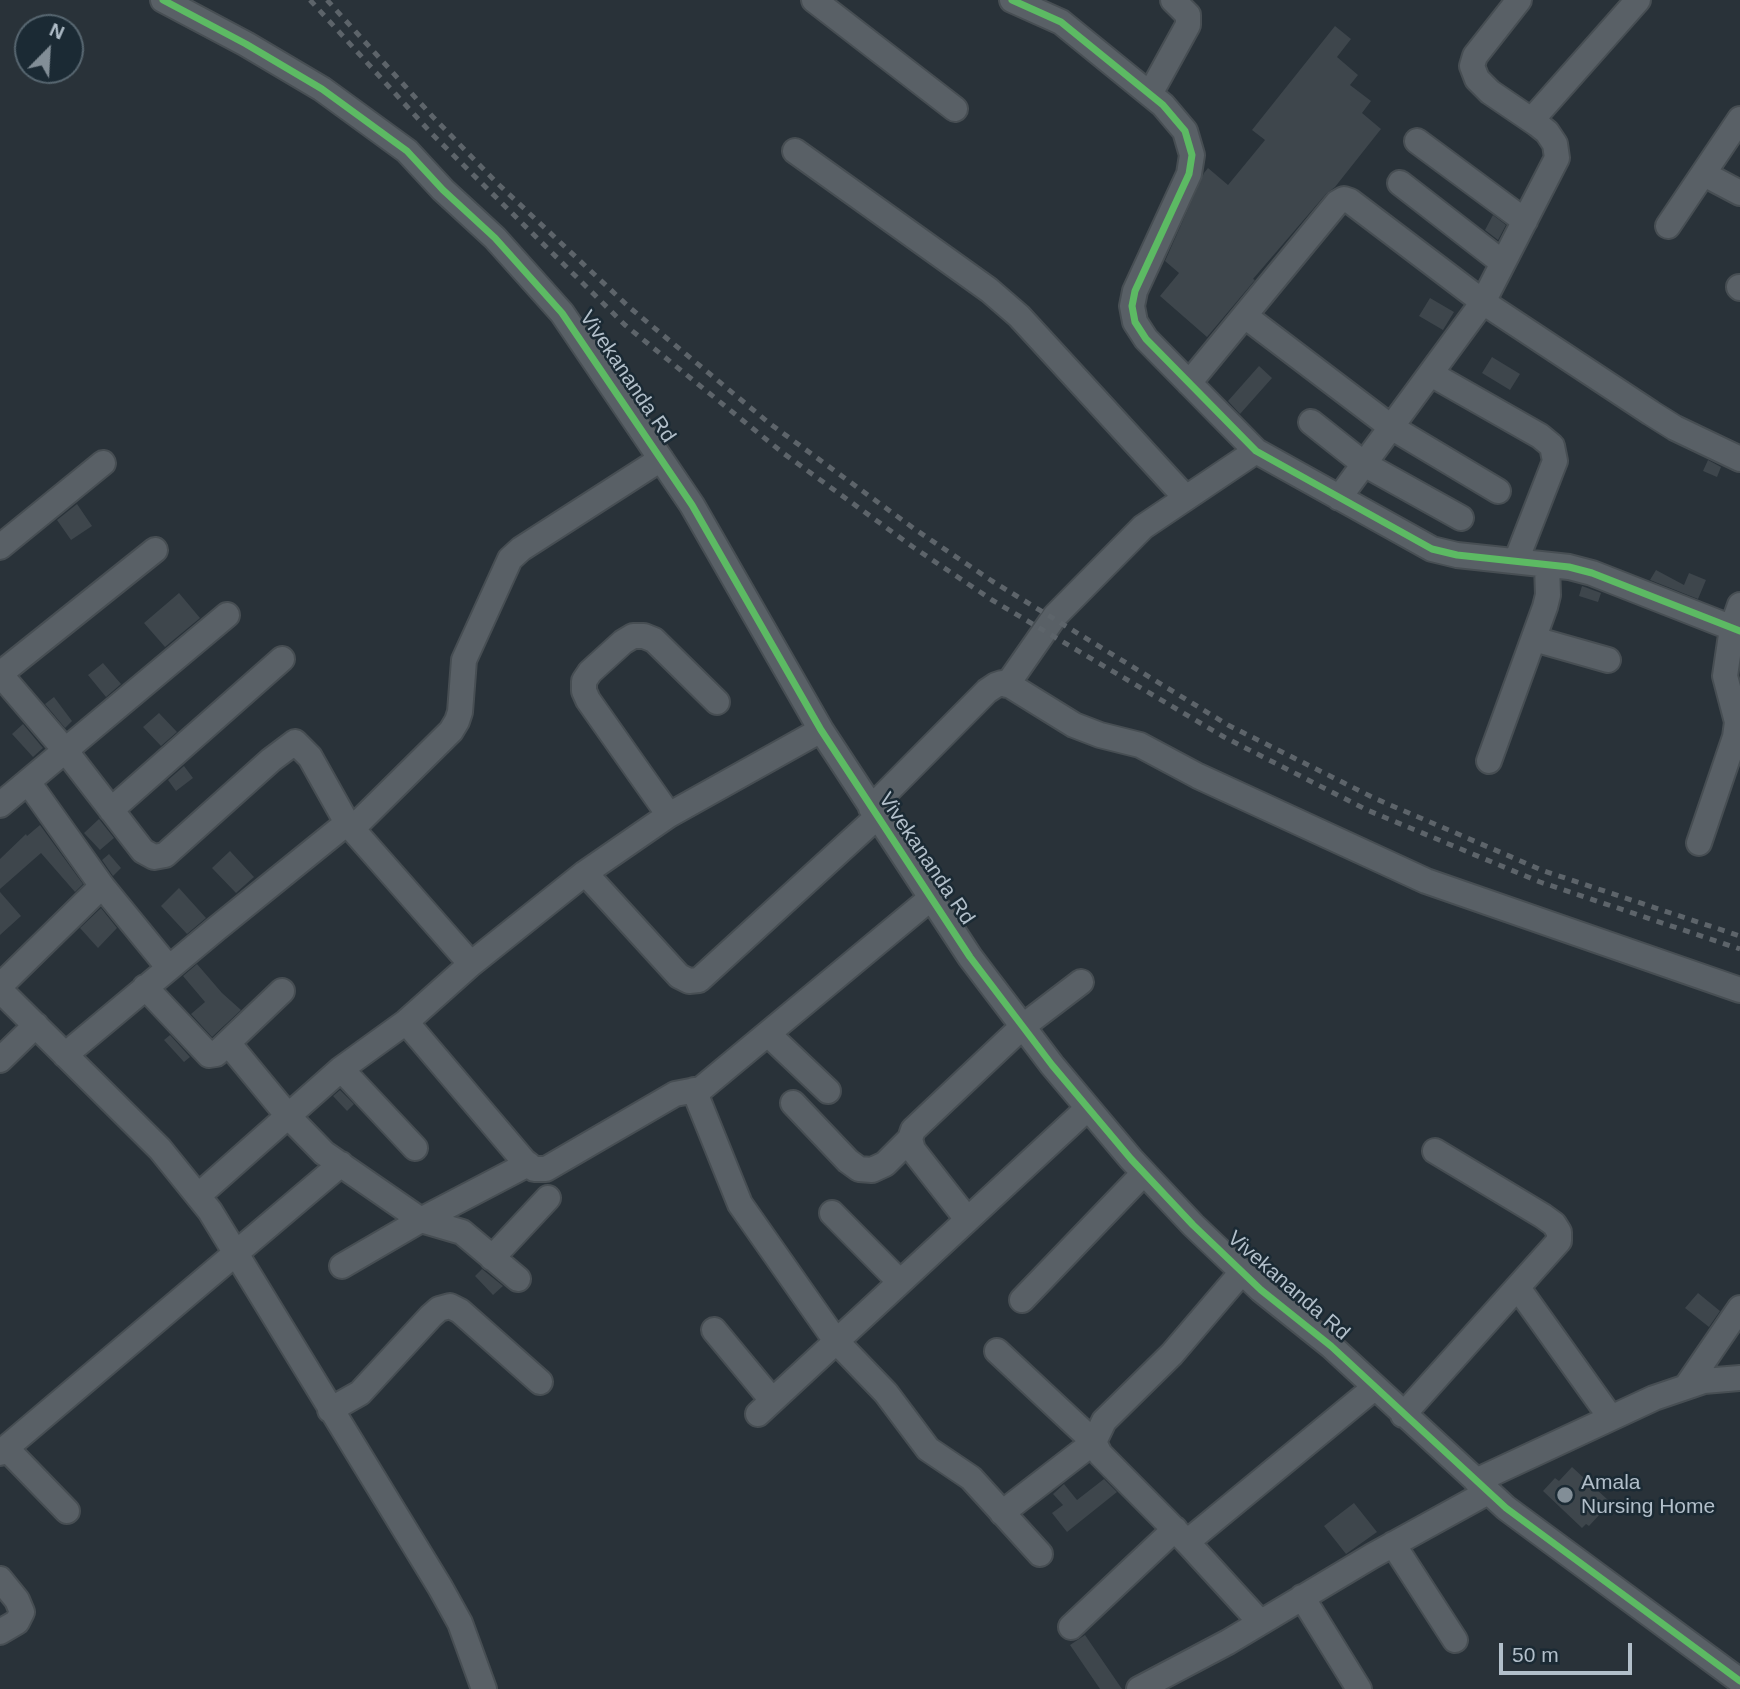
<!DOCTYPE html>
<style>
body{margin:0}
#map{position:relative;width:1740px;height:1689px;overflow:hidden;background:#293239;font-family:Helvetica,sans-serif}
canvas{display:block}
.north{position:absolute;left:14px;top:14px;width:70px;height:70px;box-sizing:border-box;background:#1b2a34;border:2px solid #576670;border-radius:50%;rotate:24deg;font-size:19px;font-weight:700;line-height:28px;text-align:center;color:#b2bfca}
.north::after{content:'';display:block;margin:auto;width:24px;height:32px;background:#828e97;clip-path:polygon(50% 0,100% 100%,50% 72%,0 100%)}
.scale{position:absolute;left:1499px;top:1643px;width:133px;height:32px;box-sizing:border-box;border:4px solid #b2bfca;border-top:0;padding-left:9px;font-size:21px;line-height:24px;white-space:nowrap;color:#b2bfca;-webkit-text-stroke:5px #1b2a34;paint-order:stroke}
</style>
<div id="map">
<canvas width="1740" height="1689"></canvas>
<div class="north">N</div>
<div class="scale">50 m</div>
</div>
<script>
const ctx = document.querySelector('canvas').getContext('2d');
ctx.lineJoin = 'round';
function fillPath(path, color) { ctx.fillStyle = color; ctx.fill(path, 'evenodd'); }
const poly = rows => new Path2D(rows.map(r => 'M' + r).join(''));
function trace(path, color, width, dash) { ctx.strokeStyle = color; ctx.lineWidth = width; ctx.lineCap = dash ? 'butt' : 'round'; ctx.setLineDash(dash || []); ctx.stroke(path); }
function write(font, color, halo, rows, align = 'center') {
  ctx.font = font + ' Helvetica,sans-serif'; ctx.lineWidth = 5; ctx.setLineDash([]); ctx.textBaseline = 'middle'; ctx.strokeStyle = halo; ctx.fillStyle = color; for (const [text, x, y, turn = 0] of rows) {
    ctx.save(); ctx.translate(x, y); ctx.rotate((+turn || 0) * Math.PI / 180); ctx.textAlign = isNaN(turn) ? turn : align; if (halo) ctx.strokeText(text, 0, 0); ctx.fillText(text, 0, 0); ctx.restore();
  }
}
fillPath(poly([
 [1335,26,1351,39,1337,57,1358,75,1350,85,1371,101,1362,113,1381,129,1335,187,1326,194,1253,279,1255,280,1207,337,1160,296,1179,273,1165,261,1204,173,1208,168,1228,185,1265,140,1252,130],
 [1493,215,1506,225,1498,240,1485,230],
 [1430,298,1454,312,1443,330,1419,316],
 [1492,357,1520,374,1510,390,1482,373],
 [1259,366,1272,378,1240,414,1228,401],
 [1708,460,1721,467,1717,477,1703,471],
 [77,504,92,526,71,540,57,520],
 [1656,570,1684,585,1689,573,1706,580,1698,599,1650,580],
 [1582,586,1601,593,1598,602,1579,596],
 [179,593,200,618,165,647,144,623],
 [103,663,121,684,106,697,88,675],
 [54,697,72,721,65,728,45,704],
 [159,713,177,732,161,746,143,727],
 [23,724,43,748,33,757,12,734],
 [184,766,193,778,176,791,168,780],
 [99,819,114,838,100,850,84,833],
 [40,825,83,884,75,892,41,853,0,889,0,859,26,834,27,836],
 [230,851,254,877,236,893,212,868],
 [109,854,121,868,113,876,102,860],
 [179,888,206,918,187,934,161,906],
 [0,892,21,916,0,935],
 [101,908,117,928,98,948,80,928],
 [197,964,222,993,241,1010,212,1037,191,1014,205,1002,183,976],
 [170,1035,190,1057,184,1062,164,1040],
 [340,1090,354,1104,347,1111,333,1096],
 [482,1269,503,1286,493,1295,475,1276],
 [1698,1293,1720,1311,1709,1327,1685,1308],
 [1572,1467,1608,1500,1600,1509,1602,1512,1589,1526,1586,1524,1582,1528,1543,1491,1555,1478,1559,1481],
 [1104,1479,1117,1492,1067,1532,1052,1513,1063,1505,1053,1494,1064,1484,1077,1500],
 [1354,1503,1377,1532,1346,1554,1324,1526],
 [1085,1635,1122,1689,1100,1689,1070,1645]
]), '#3e464c');
const minor = poly([
 [163,0,246,44,322,89,407,151,443,190,495,238,562,313,692,505,821,730,970,957,1052,1065,1131,1159,1193,1225,1261,1290,1331,1346,1506,1508,1740,1681],
 [814,0,955,109],
 [1012,0,1061,22,1163,105,1185,131,1192,155,1189,174,1135,291,1132,306,1135,322,1146,339,1256,451,1432,549,1457,555,1569,567,1592,573,1740,631],
 [1519,0,1475,56,1472,66,1477,79,1490,92,1537,124],
 [1150,94,1188,25,1188,15,1173,0],
 [1417,141,1525,221],
 [795,151,989,290,1019,316,1186,498],
 [1704,174,1740,193],
 [1400,183,1503,263],
 [1668,226,1740,119],
 [1739,287,1740,288],
 [1245,316,1391,427,1498,491],
 [1431,374,1540,436,1552,446,1555,461,1516,561],
 [1189,383,1337,203,1344,199,1350,201,1483,302,1651,413,1675,428,1740,459],
 [1311,422,1364,464,1461,518],
 [1339,498,1483,302,1557,158,1555,144,1547,132,1537,124,1537,114,1638,0],
 [0,547,103,463],
 [1534,639,1608,660],
 [0,674,65,750,143,851,154,857,165,855,271,760,295,742,310,757,347,823,471,964],
 [0,674,155,550],
 [1007,685,1055,616,1143,527,1256,451],
 [1489,761,1545,607,1548,595,1547,565],
 [28,782,102,886,169,968],
 [0,805,227,615],
 [871,808,987,691,996,685,1002,683,1011,686,1074,725,1100,735,1140,745,1198,776,1426,881,1740,990],
 [111,810,282,659],
 [669,815,588,700,584,691,584,681,590,672,623,642,633,636,644,636,654,640,717,702],
 [352,829,451,731,457,721,460,712,464,660,510,559,521,549,661,459],
 [1699,843,1735,737,1737,722,1725,676,1732,628,1740,605],
 [585,873,679,976,689,981,699,980,877,817],
 [0,986,102,886],
 [145,987,209,1055,216,1054,282,991],
 [0,990,160,1149,210,1211,440,1587,460,1623,484,1689],
 [406,1022,524,1161,534,1169,546,1169,675,1094,701,1089,931,898],
 [768,1034,828,1091],
 [228,1043,289,1117,324,1153,421,1220,462,1232,518,1279],
 [65,1055,216,929,347,823],
 [0,1060,36,1025],
 [341,1069,415,1148],
 [694,1090,740,1204,836,1341,886,1393,928,1449,971,1478,1040,1554],
 [793,1103,848,1161,859,1169,872,1170,885,1164,910,1139],
 [199,1195,341,1069,406,1022,471,964,585,873,669,815,821,730],
 [832,1213,899,1281],
 [967,1219,913,1150,910,1139,913,1130,1022,1027,1081,982],
 [492,1258,548,1198],
 [342,1266,421,1220,528,1164],
 [1242,1272,1172,1354,1104,1421,1094,1442,1100,1454,1187,1542,1260,1622],
 [1518,1288,1611,1418],
 [1022,1300,1144,1173],
 [714,1330,772,1400],
 [997,1351,1094,1442,1002,1513],
 [1686,1387,1740,1308],
 [330,1410,360,1393,431,1316,439,1309,450,1306,460,1311,540,1382],
 [758,1414,1088,1108],
 [1403,1415,1559,1241,1559,1232,1554,1224,1543,1216,1435,1151],
 [6,1448,67,1511],
 [0,1453,341,1164],
 [1476,1481,1654,1398,1704,1381,1740,1378],
 [1187,1542,1374,1388],
 [1393,1544,1455,1640],
 [0,1579,17,1600,22,1612,17,1622,0,1632],
 [1302,1597,1359,1689],
 [1071,1627,1175,1529],
 [1139,1689,1228,1642,1372,1556,1488,1492]
]);
trace(minor, '#474e53', 28);
trace(minor, '#596066', 24);
trace(poly([
 [310,0,432,134,625,325,783,453,913,547,992,600,1224,737,1367,810,1540,882,1740,949],
 [327,0,433,117,496,182,629,307,769,423,916,530,992,581,1228,725,1374,798,1544,871,1740,936]
]), '#5d646a', 5, [7, 7]);
trace(poly([
 [163,0,246,44,322,89,407,151,443,190,495,238,562,313,692,505,821,730,970,957,1052,1065,1131,1159,1193,1225,1261,1290,1331,1346,1506,1508,1740,1681],
 [1012,0,1061,22,1163,105,1185,131,1192,155,1189,174,1135,291,1132,306,1135,322,1146,339,1256,451,1432,549,1457,555,1569,567,1592,573,1740,631]
]), '#5cba63', 7);
for (const [x, y, r, color] of [
 [1565,1495,9,"#828e97"]
]) { const dot = new Path2D(); dot.arc(x, y, r, 0, 2 * Math.PI); ctx.fillStyle = color; ctx.fill(dot); trace(dot, '#1b2a34', 2.5); }
write('21px', '#b2bfca', '#1b2a34', [
 ["Vivekananda Rd",627,377,56],
 ["Vivekananda Rd",926,859,56],
 ["Vivekananda Rd",1288,1286,41]
]);
write('21px', '#b2bfca', '#1b2a34', [
 ["Amala",1581,1483],
 ["Nursing Home",1581,1507]
], 'left');
</script>
